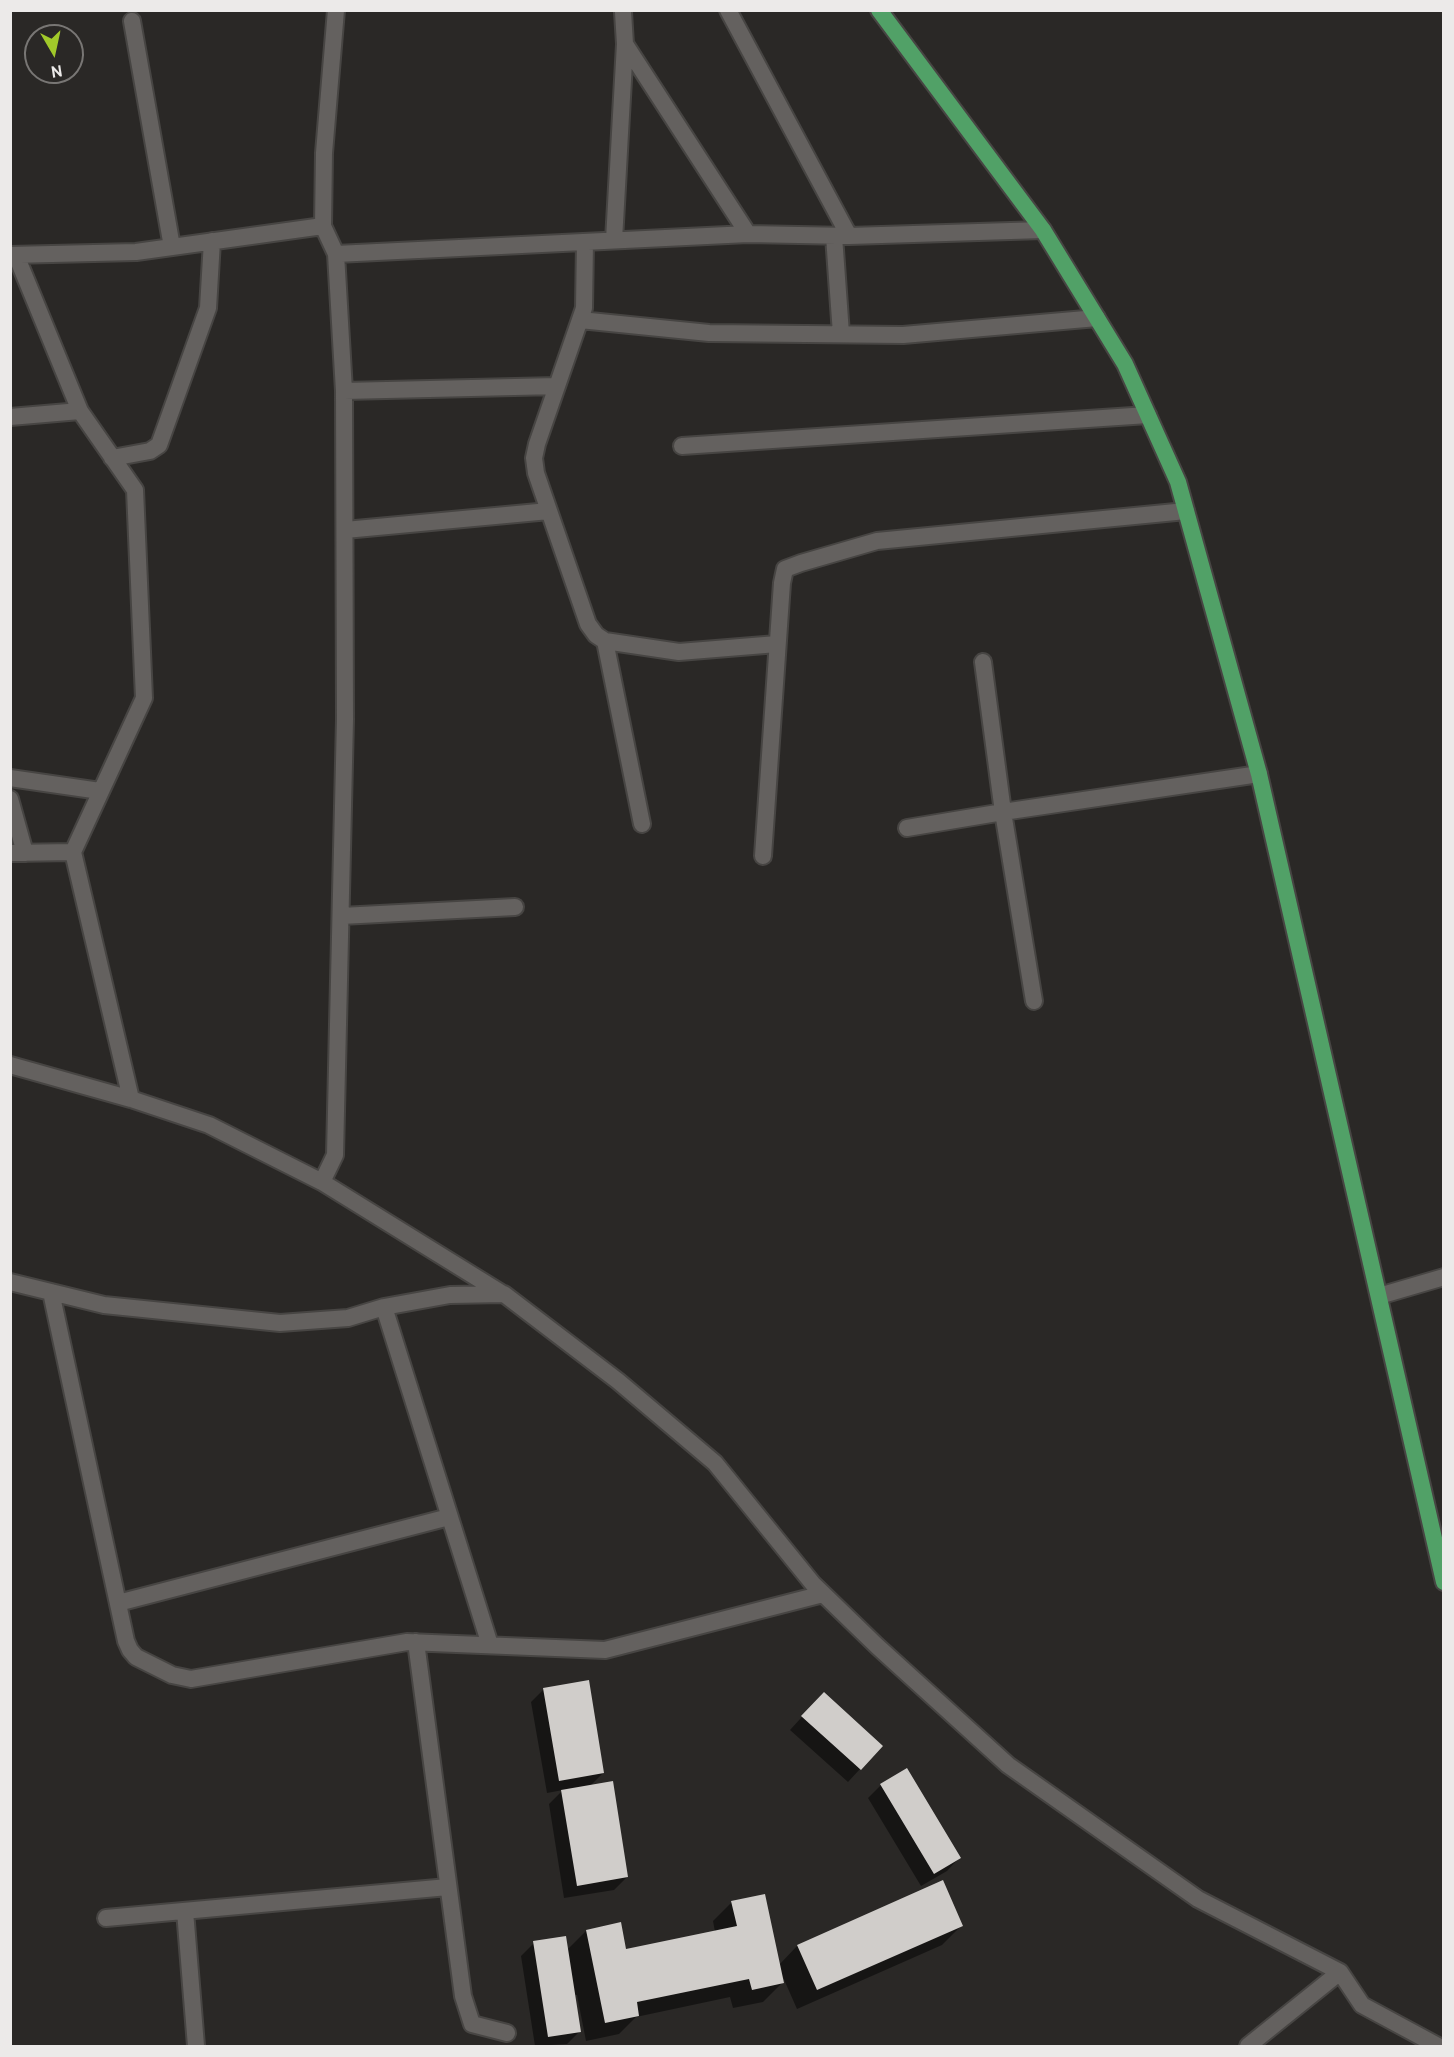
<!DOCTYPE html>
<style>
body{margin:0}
#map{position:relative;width:1454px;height:2057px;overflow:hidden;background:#2a2826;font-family:Overpass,sans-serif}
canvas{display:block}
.frame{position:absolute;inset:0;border:12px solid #eceae9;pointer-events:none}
.north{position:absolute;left:24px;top:24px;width:60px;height:60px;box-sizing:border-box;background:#2a2826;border:2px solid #787674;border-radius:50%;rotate:171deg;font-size:16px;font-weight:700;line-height:24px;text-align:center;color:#eceae9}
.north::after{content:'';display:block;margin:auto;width:21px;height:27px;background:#a1c92a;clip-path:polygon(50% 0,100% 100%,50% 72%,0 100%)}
</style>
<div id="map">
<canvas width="1454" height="2057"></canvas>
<div class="frame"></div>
<div class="north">N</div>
</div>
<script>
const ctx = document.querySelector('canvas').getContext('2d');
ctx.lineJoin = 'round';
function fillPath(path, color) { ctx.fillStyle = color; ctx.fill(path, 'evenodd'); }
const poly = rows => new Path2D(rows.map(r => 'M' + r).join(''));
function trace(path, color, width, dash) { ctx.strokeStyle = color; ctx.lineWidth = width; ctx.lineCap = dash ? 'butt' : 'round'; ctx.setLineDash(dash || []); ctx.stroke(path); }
fillPath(poly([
 [544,1689,603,1773,589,1787,627,1877,614,1890,564,1898,549,1804,563,1790,547,1793,531,1702],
 [811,1707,860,1769,848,1782,790,1730],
 [881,1785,959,1858,947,1871,921,1886,868,1798],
 [942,1882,962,1925,942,1945,797,2009,782,1975,783,1982,763,2002,733,2008,730,1997,636,2017,619,2034,586,2041,577,1995,574,1995,580,2031,567,2044,535,2046,521,1956,534,1943,567,1950,586,1931,625,1950,715,1932,713,1921,732,1902,779,1965,797,1946]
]), '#0007');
fillPath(poly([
 [589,1680,604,1773,559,1781,543,1688],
 [824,1692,883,1746,861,1770,801,1716],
 [907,1768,961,1858,934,1874,880,1784],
 [613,1781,628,1877,577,1886,561,1790],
 [943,1880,963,1926,817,1990,797,1945],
 [765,1894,784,1983,752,1990,749,1979,637,2002,639,2016,605,2023,586,1930,621,1922,626,1949,737,1926,731,1901],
 [566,1936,581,2032,548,2037,533,1941]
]), '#d0cdca');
const minor = poly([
 [728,10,849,236],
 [132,21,172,247],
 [625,44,748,234],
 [834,236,841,334],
 [614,240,625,44,623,12],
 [585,242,584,308,537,444,534,458,536,473,588,624,596,635,605,641,679,652,777,644],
 [336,254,748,234,849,236,1043,230],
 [10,255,136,252,323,226],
 [16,255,80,411,135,490,144,698,73,852,131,1099],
 [580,320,709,333,903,335,1097,318],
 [344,391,557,386],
 [10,417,80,411],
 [682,446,1148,415],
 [112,458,150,451,159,445,208,308,212,241],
 [345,530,549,511],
 [605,641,642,824],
 [983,662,1003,812,1034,1001],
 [10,778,100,791],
 [10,799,25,853],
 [907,828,1003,812,1259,774],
 [10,853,73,852],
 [763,856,782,583,785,569,801,563,877,541,1186,511],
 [341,916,515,907],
 [10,1065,131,1099,209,1125,322,1182,503,1294],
 [322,1182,335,1155,345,719,344,391,336,254,323,226,324,153,336,10],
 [10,1282,104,1305,280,1323,348,1318,384,1307,450,1295,504,1294,618,1381,715,1463,813,1584,877,1646,1008,1765,1198,1899,1340,1972,1362,2005,1438,2046],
 [51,1292,126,1641,130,1650,136,1657,172,1675,191,1679,407,1642,605,1650,823,1594],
 [1379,1296,1444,1277],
 [384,1307,490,1645],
 [118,1603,449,1517],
 [416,1642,463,1996,472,2024,507,2033],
 [185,1911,196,2046],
 [106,1918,448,1887],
 [1248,2046,1340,1972]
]);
const primary = poly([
 [879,10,1043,230,1125,364,1178,482,1259,774,1444,1582]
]);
trace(minor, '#474543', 20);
trace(primary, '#474543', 20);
trace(minor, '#64615f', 16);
trace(primary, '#51a167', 16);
</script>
